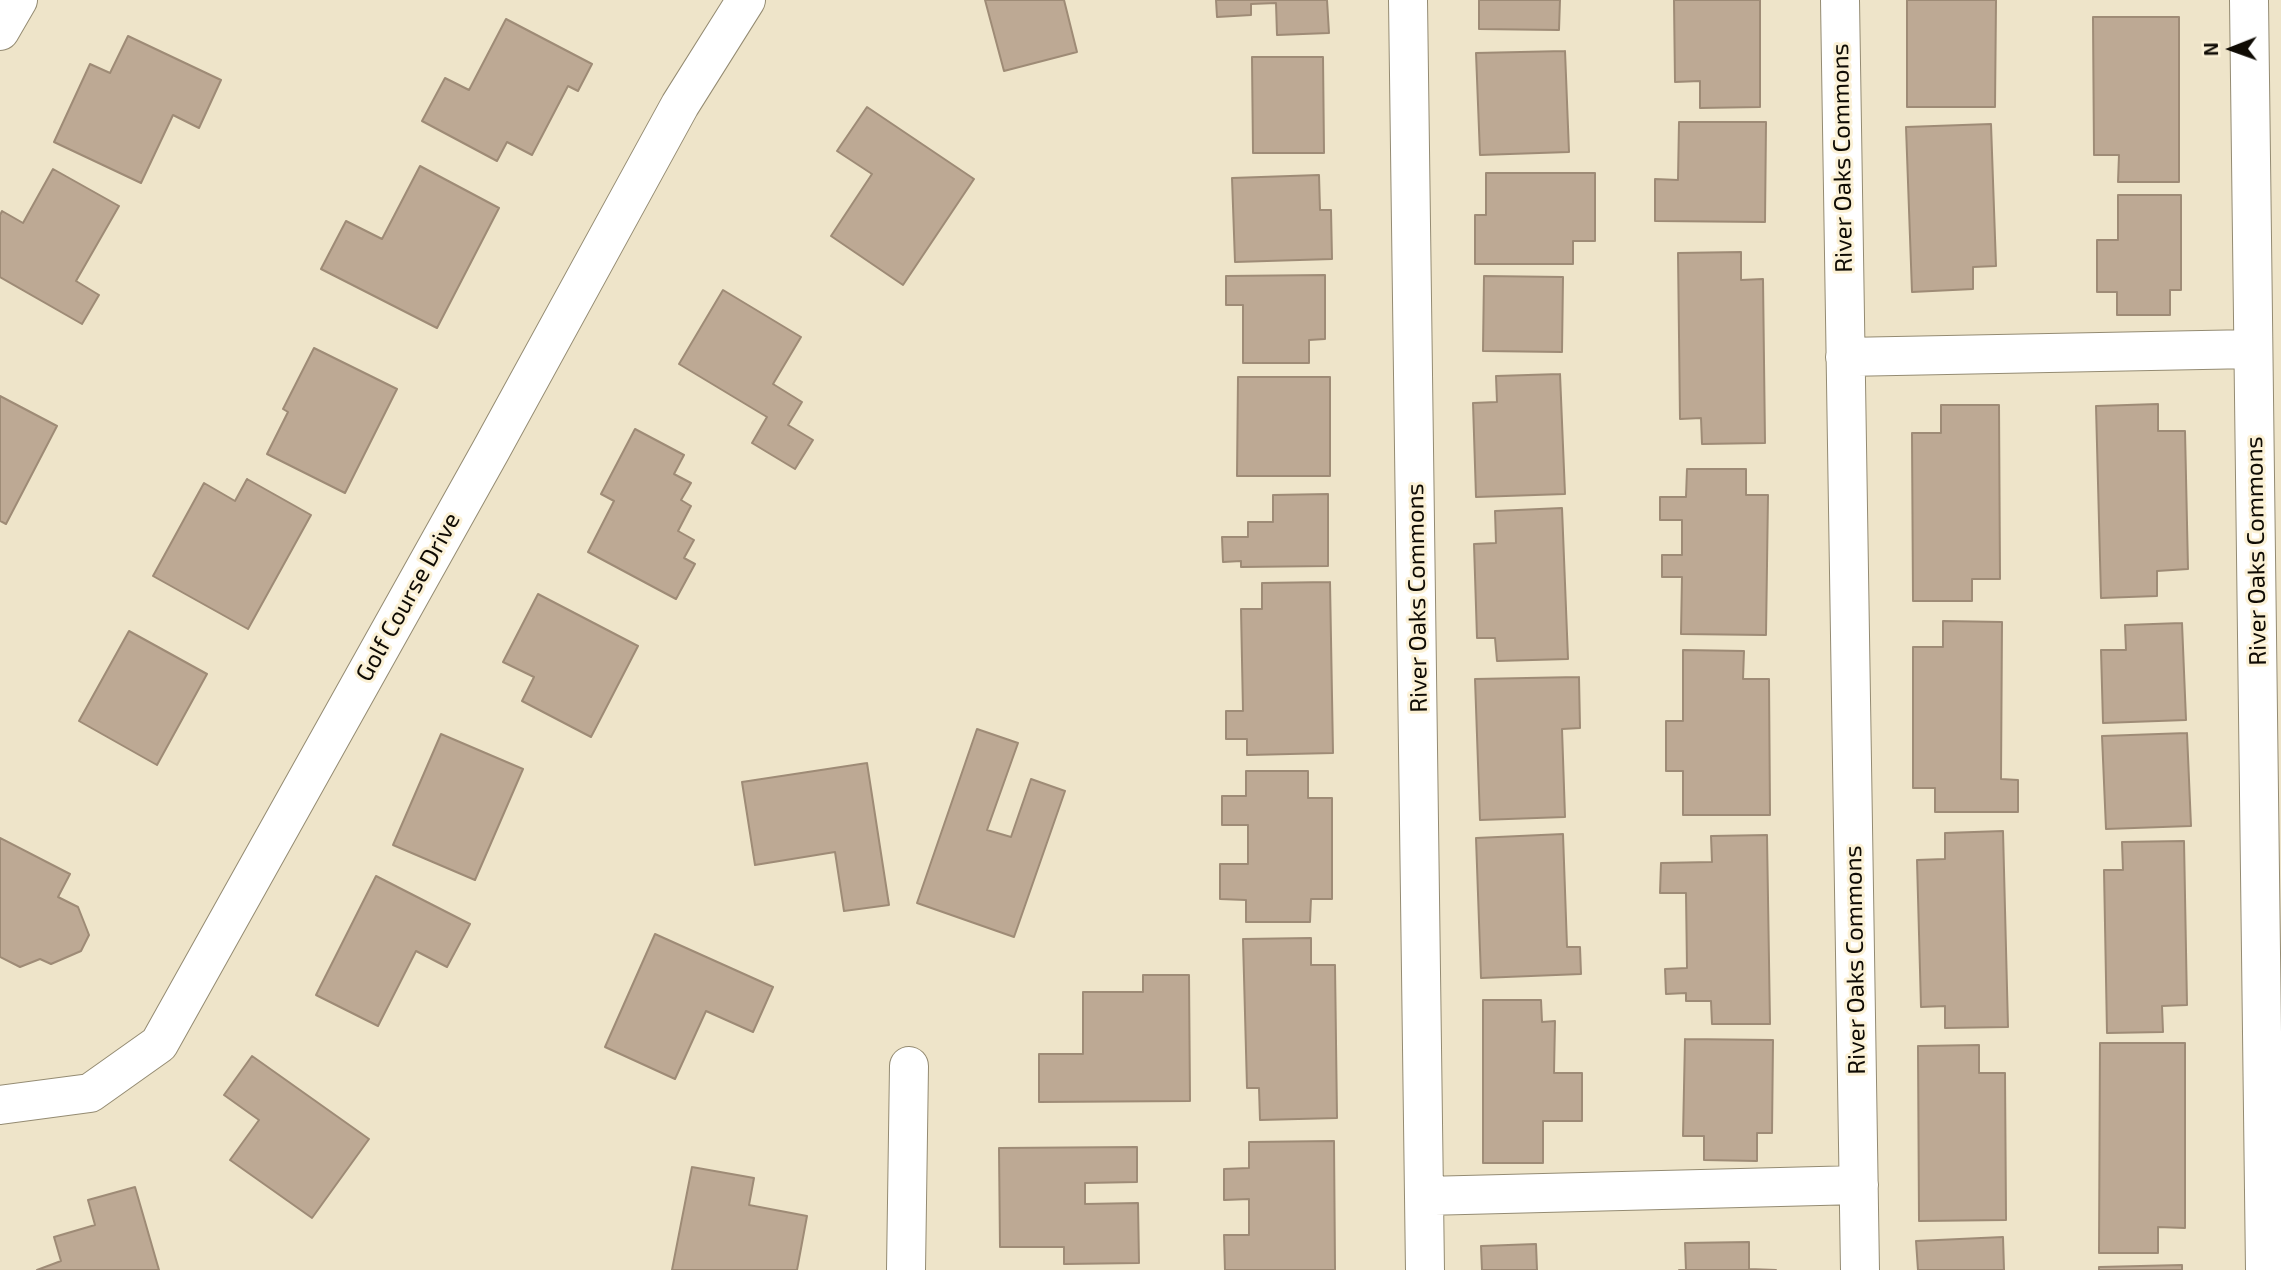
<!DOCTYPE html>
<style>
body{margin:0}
#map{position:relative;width:2281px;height:1270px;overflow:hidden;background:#eee4c9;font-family:"Exo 2",sans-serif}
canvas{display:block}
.north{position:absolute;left:2197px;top:14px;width:70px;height:70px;-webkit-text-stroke:5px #fbf1d6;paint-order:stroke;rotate:269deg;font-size:19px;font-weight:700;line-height:28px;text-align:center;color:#0f0b04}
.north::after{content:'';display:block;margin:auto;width:24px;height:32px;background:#0f0b04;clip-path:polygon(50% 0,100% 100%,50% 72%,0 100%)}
</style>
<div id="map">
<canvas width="2281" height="1270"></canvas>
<div class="north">N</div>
</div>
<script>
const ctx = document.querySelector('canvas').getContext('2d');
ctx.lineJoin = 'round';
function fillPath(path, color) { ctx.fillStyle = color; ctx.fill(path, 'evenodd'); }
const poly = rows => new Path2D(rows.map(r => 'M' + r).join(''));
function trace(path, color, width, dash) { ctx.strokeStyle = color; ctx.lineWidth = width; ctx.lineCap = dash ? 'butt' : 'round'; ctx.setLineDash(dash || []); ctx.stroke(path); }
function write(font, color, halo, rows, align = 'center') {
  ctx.font = font + ' "Exo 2",sans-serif'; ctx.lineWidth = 6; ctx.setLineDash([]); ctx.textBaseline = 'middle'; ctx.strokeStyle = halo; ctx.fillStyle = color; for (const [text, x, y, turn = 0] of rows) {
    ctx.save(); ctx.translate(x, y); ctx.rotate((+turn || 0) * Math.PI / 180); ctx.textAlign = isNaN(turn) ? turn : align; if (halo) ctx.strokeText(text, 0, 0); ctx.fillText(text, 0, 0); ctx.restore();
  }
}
const building = poly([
 [985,0,1064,0,1077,52,1004,71,985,0],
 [1216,0,1327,0,1329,33,1277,35,1276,3,1251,4,1251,15,1217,17,1216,0],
 [1479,0,1560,0,1559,30,1479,29,1479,0],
 [1674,0,1760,0,1760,107,1700,108,1700,81,1675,82,1674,0],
 [1907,0,1996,0,1995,107,1907,107,1907,0],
 [2093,17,2179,17,2179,182,2118,182,2119,155,2094,155,2093,17],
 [506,19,592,64,578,91,568,86,532,155,507,142,497,161,422,121,445,78,469,90,506,19],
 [128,36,221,80,199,128,173,115,141,183,54,142,90,64,110,73,128,36],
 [1565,51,1569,152,1480,155,1476,53,1565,51],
 [1252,57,1323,57,1324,153,1253,153,1252,57],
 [867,107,974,179,903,285,831,236,872,174,837,151,867,107],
 [1679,122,1766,122,1765,222,1655,221,1655,179,1678,180,1679,122],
 [1991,124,1996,266,1973,267,1973,289,1912,292,1906,127,1991,124],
 [420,166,499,208,437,328,321,269,346,221,382,239,420,166],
 [53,169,119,206,76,281,99,295,82,324,0,277,0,215,2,211,23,223,53,169],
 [1486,173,1595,173,1595,241,1573,241,1573,264,1475,264,1475,215,1486,215,1486,173],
 [1319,175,1320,210,1331,210,1332,259,1235,262,1232,178,1319,175],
 [2118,195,2181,195,2181,290,2170,290,2170,315,2117,315,2117,292,2097,292,2097,240,2118,240,2118,195],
 [1741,252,1741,280,1763,279,1765,443,1702,444,1701,418,1680,419,1678,253,1741,252],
 [1325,275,1325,339,1309,340,1309,363,1243,363,1243,305,1226,305,1226,276,1325,275],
 [1484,276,1563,277,1562,352,1483,351,1484,276],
 [723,290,801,337,773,384,802,402,788,425,813,440,795,469,752,443,767,417,679,364,723,290],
 [314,348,397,389,345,493,267,454,288,412,283,409,314,348],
 [1560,374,1565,494,1476,497,1473,403,1497,402,1496,376,1560,374],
 [1238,377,1330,377,1330,476,1237,476,1238,377],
 [0,396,57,426,6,524,0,521,0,396],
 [2158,404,2158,431,2185,431,2188,569,2157,571,2157,596,2101,598,2096,406,2158,404],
 [1941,405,1999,405,2000,579,1972,579,1972,601,1913,601,1912,433,1941,433,1941,405],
 [635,429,684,455,674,474,691,483,681,500,691,506,678,531,694,540,684,558,695,564,676,599,588,552,614,501,601,494,635,429],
 [1687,469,1746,469,1746,495,1768,495,1766,635,1681,634,1682,577,1662,577,1662,555,1682,555,1682,520,1660,520,1660,497,1686,497,1687,469],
 [247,479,311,515,248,629,153,576,204,483,235,501,247,479],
 [1328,494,1328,566,1241,567,1241,561,1223,562,1222,537,1248,537,1248,522,1273,522,1273,495,1328,494],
 [1562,508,1568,659,1497,661,1495,638,1477,638,1474,544,1496,543,1495,511,1562,508],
 [1330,582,1333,753,1247,755,1247,739,1226,739,1226,711,1243,711,1241,609,1262,609,1262,583,1330,582],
 [538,594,638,646,591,737,522,701,534,677,503,662,538,594],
 [1943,621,2002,622,2001,779,2018,780,2018,812,1935,812,1935,788,1913,788,1913,647,1943,647,1943,621],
 [2182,623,2186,720,2103,723,2101,650,2126,650,2125,625,2182,623],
 [129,631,207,674,157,765,79,721,129,631],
 [1683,650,1744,651,1743,679,1769,679,1770,815,1683,815,1683,771,1666,771,1666,721,1683,721,1683,650],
 [1579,677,1580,728,1562,729,1565,817,1480,820,1475,679,1579,677],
 [977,729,1018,743,987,830,1011,837,1031,779,1065,791,1014,937,917,903,977,729],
 [2187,733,2191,826,2106,829,2102,736,2187,733],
 [441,734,523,769,475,880,393,845,441,734],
 [867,763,889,905,844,911,835,852,755,865,742,782,867,763],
 [1246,771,1308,771,1308,798,1332,798,1332,899,1311,899,1310,922,1246,922,1246,900,1220,899,1220,864,1248,864,1248,825,1222,825,1222,796,1246,796,1246,771],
 [2003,831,2008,1027,1945,1028,1945,1006,1921,1007,1917,860,1945,859,1945,833,2003,831],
 [1563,834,1567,947,1580,947,1581,974,1481,978,1476,838,1563,834],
 [1767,835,1770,1024,1712,1024,1711,1001,1686,1001,1686,993,1666,994,1665,969,1687,968,1686,893,1660,893,1661,863,1712,862,1711,836,1767,835],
 [0,838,70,874,58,897,78,907,89,935,81,951,51,964,40,959,20,967,0,957,0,838],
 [2184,841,2187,1005,2162,1006,2163,1032,2107,1033,2104,870,2123,870,2122,842,2184,841],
 [376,876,470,924,447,967,416,951,378,1026,316,995,376,876],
 [655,934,773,987,753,1032,706,1011,675,1079,605,1047,655,934],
 [1311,938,1311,965,1335,965,1337,1118,1260,1120,1259,1088,1247,1088,1243,939,1311,938],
 [1143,975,1189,975,1190,1101,1039,1102,1039,1054,1083,1054,1083,992,1143,992,1143,975],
 [1483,1000,1541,1000,1542,1022,1555,1021,1554,1073,1582,1073,1582,1121,1543,1121,1543,1163,1483,1163,1483,1000],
 [1685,1039,1773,1040,1772,1133,1757,1133,1757,1161,1704,1160,1704,1136,1683,1136,1685,1039],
 [2100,1043,2185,1043,2185,1228,2158,1227,2158,1253,2099,1253,2100,1043],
 [1979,1045,1979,1073,2005,1073,2006,1220,1919,1221,1918,1046,1979,1045],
 [252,1056,369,1139,312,1218,230,1160,259,1120,224,1095,252,1056],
 [1334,1141,1335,1270,1225,1270,1224,1235,1249,1235,1249,1199,1224,1200,1224,1169,1249,1168,1249,1142,1334,1141],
 [1137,1147,1137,1182,1085,1183,1085,1204,1138,1203,1139,1263,1064,1264,1064,1247,1000,1247,999,1148,1137,1147],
 [692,1167,754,1178,749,1205,807,1216,797,1270,672,1270,692,1167],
 [135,1187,159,1270,37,1270,61,1261,54,1237,95,1225,88,1200,135,1187],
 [2003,1237,2004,1270,1918,1270,1916,1241,2003,1237],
 [1749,1242,1749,1269,1776,1270,1679,1270,1686,1270,1685,1243,1749,1242],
 [1536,1244,1537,1270,1482,1270,1481,1246,1536,1244],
 [2182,1265,2182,1270,2099,1270,2099,1267,2182,1265]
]);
fillPath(building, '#bda994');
trace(building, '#9e8b76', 2);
const minor = poly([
 [1408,0,1425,1270],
 [1840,0,1860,1270],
 [2249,0,2265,1270],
 [0,31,18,0],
 [1845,357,2253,349],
 [0,1105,90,1093,159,1044,491,450,680,105,746,0],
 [1425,1196,1859,1185],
 [906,1270,909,1066]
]);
trace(minor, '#948b72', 40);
trace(minor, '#fff', 38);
write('24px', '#0f0b04', '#fbf1d6', [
 ["River Oaks Commons",1842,158,-91],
 ["River Oaks Commons",2256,551,-91],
 ["Golf Course Drive",408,597,-61],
 ["River Oaks Commons",1417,598,-91],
 ["River Oaks Commons",1855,960,-91]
]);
</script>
